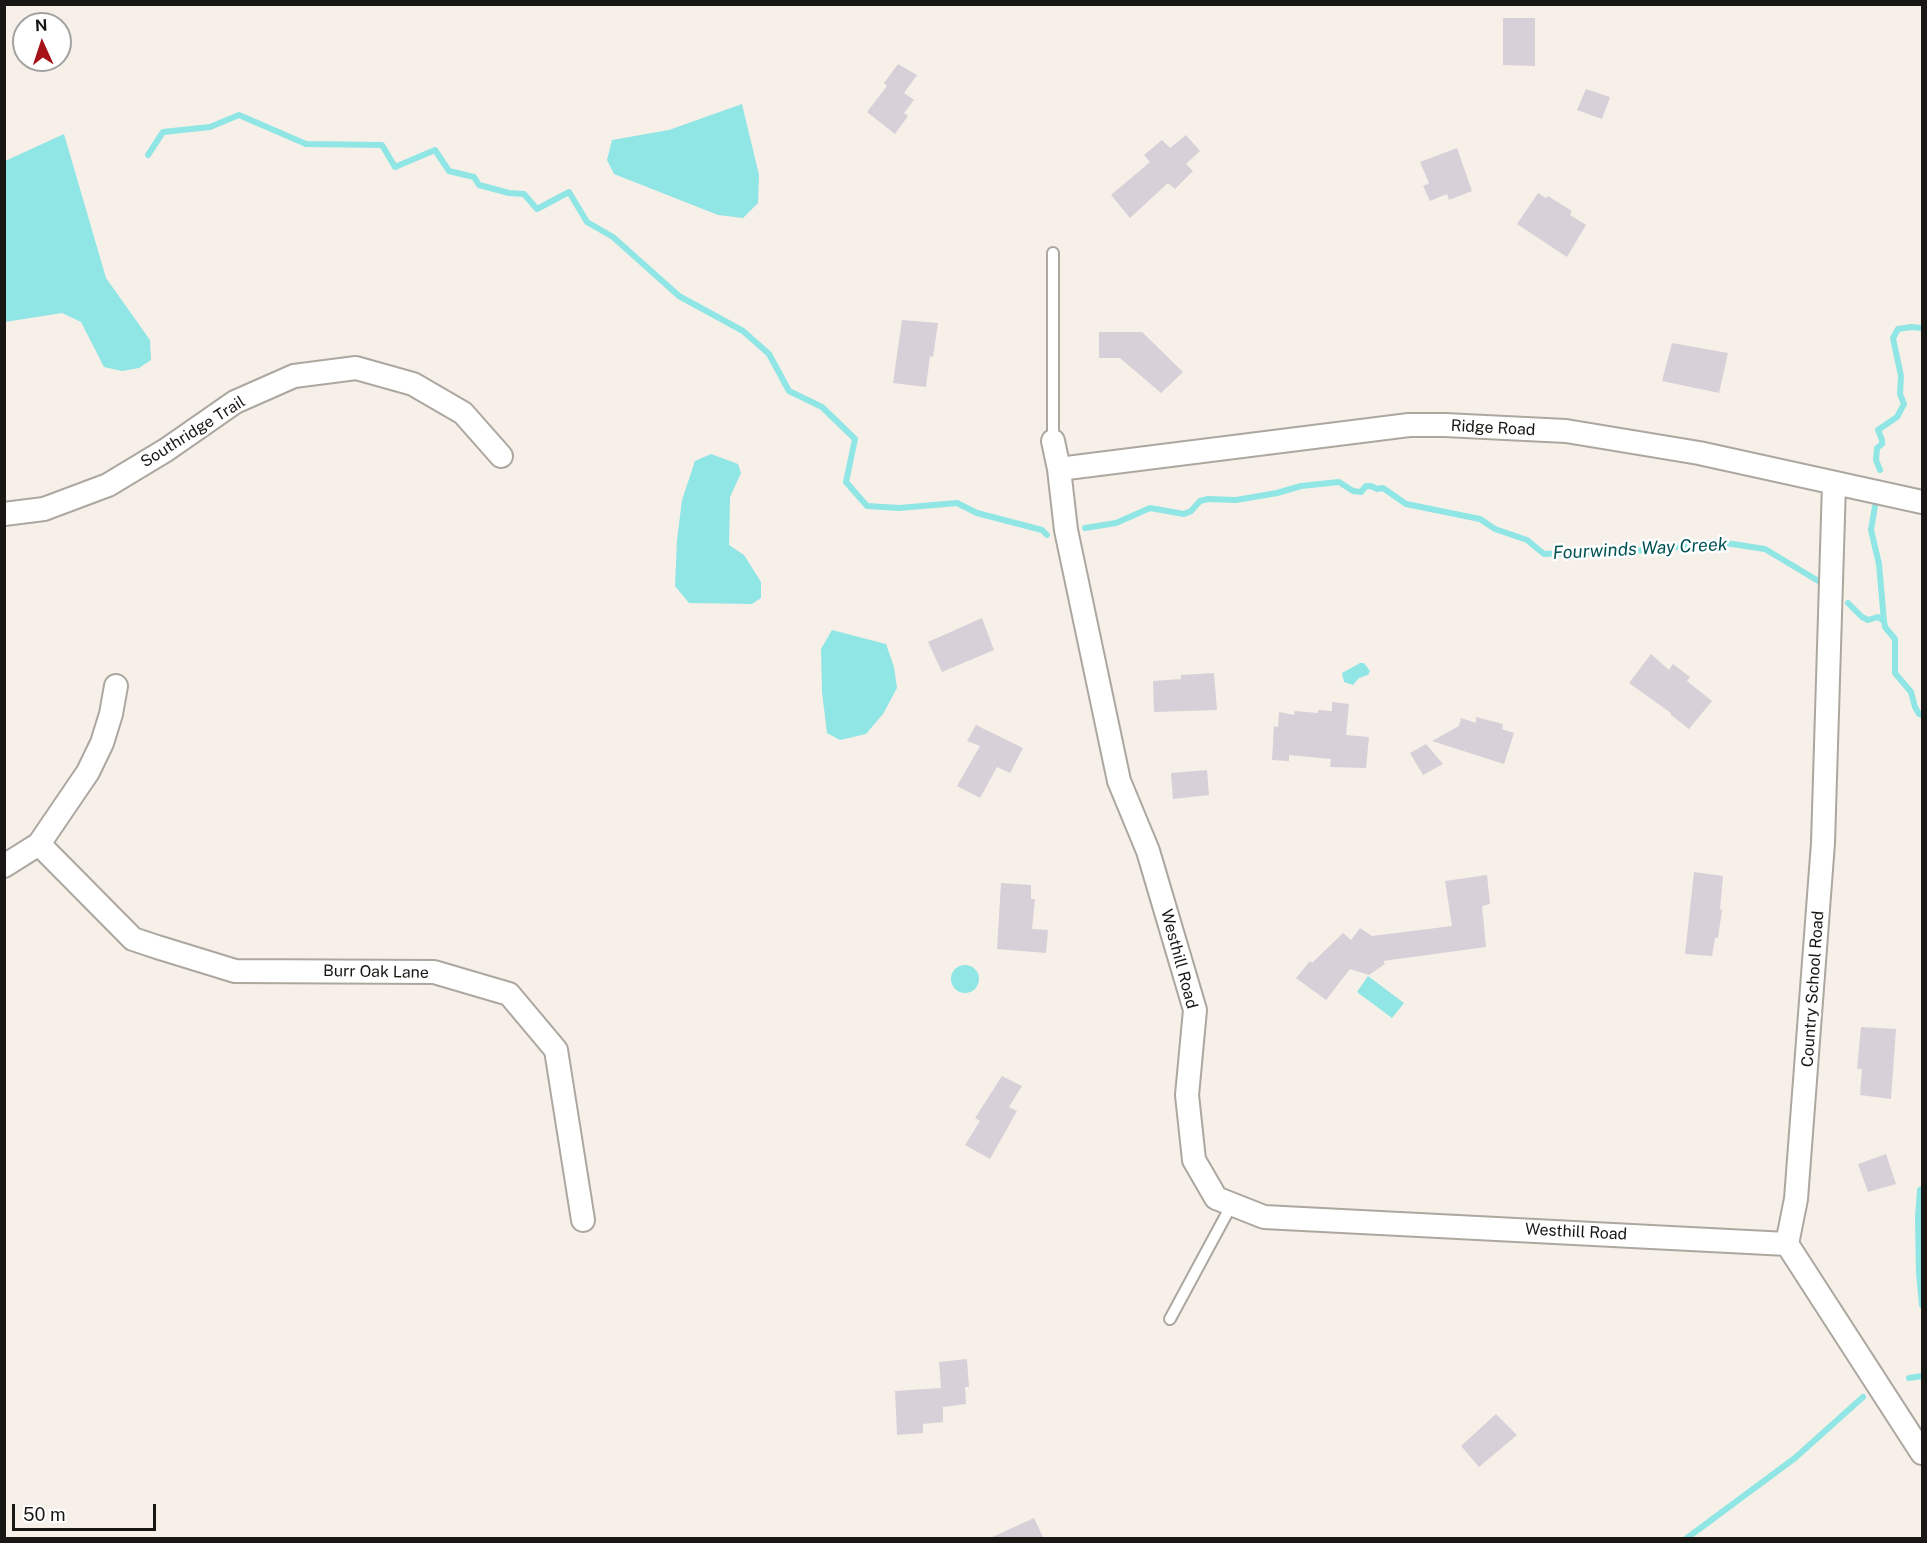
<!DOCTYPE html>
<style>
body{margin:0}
#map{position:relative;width:1927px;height:1543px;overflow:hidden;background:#f6f0e8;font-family:"Public Sans",sans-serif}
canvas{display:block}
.frame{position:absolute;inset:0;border:6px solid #191714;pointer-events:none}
.north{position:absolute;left:12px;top:12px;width:60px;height:60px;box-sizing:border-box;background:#fff;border:2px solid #a3a2a1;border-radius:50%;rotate:357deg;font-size:16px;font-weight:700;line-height:24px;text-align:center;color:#191714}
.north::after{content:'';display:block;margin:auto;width:21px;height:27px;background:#a71118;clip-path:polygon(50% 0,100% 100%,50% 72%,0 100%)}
.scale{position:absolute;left:12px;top:1504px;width:144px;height:27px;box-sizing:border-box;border:3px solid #191714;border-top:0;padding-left:8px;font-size:18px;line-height:21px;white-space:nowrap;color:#191714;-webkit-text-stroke:4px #fff;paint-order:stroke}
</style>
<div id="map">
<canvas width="1927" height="1543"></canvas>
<div class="frame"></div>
<div class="north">N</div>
<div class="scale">50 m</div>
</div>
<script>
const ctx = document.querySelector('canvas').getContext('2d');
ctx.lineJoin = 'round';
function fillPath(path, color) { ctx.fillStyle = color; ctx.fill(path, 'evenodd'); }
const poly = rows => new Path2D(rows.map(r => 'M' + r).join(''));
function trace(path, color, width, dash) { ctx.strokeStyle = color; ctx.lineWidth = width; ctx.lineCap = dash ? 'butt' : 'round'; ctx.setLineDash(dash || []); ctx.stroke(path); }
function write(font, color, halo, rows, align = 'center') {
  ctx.font = font + ' "Public Sans",sans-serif'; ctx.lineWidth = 5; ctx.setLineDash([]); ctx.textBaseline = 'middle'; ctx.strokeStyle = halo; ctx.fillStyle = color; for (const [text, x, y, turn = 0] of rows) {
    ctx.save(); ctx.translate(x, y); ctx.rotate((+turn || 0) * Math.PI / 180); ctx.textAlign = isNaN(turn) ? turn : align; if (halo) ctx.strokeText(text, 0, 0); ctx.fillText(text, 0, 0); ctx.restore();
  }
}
fillPath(poly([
 [742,104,759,175,758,203,743,218,718,215,614,174,607,160,612,140,669,130],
 [64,134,106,278,150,340,151,360,139,368,122,371,104,367,81,322,62,313,5,322,5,161],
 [711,454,738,464,741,473,730,497,729,545,744,555,761,582,761,598,752,604,689,603,675,586,677,540,682,500,695,461],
 [832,630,886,644,894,667,897,688,883,714,866,734,840,740,827,733,822,692,821,649],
 [1360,663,1364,663,1370,671,1368,675,1359,678,1353,685,1344,682,1342,673],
 '951 979a14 14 0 1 1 28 0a14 14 0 1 1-28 0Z',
 [1368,976,1404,1003,1392,1018,1357,992]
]), '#90e5e5');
trace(poly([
 [148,155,163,132,210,127,239,115,306,144,382,145,395,167,435,150,449,171,474,177,479,185,509,193,524,194,537,209,569,192,587,222,613,237,679,296,743,331,769,354,789,391,822,407,855,439,846,482,867,506,899,508,957,503,977,513,1042,530,1047,535],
 [1880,470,1876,460,1877,448,1882,444,1882,440,1878,430,1897,417,1904,404,1900,394,1901,376,1893,338,1898,329,1911,327,1922,328],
 [1875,506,1871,530,1879,564,1884,621],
 [1085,528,1116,523,1150,508,1184,514,1191,511,1200,501,1208,499,1236,500,1277,493,1301,486,1339,482,1353,491,1361,492,1366,486,1371,486,1377,489,1383,488,1406,504,1480,519,1495,529,1527,540,1544,554,1649,550,1719,542,1765,549,1820,582],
 [1848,603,1862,617,1868,620,1878,617,1884,621,1885,627,1895,639,1895,673,1911,692,1915,707,1919,714,1922,715],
 [1922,1189,1920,1190,1918,1217,1919,1273,1922,1305],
 [1909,1378,1922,1376],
 [1687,1538,1795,1458,1863,1397]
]), '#90e5e5', 6);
fillPath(poly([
 [1503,18,1535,18,1535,66,1503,65],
 [898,64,917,75,904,93,914,100,904,113,908,116,895,134,867,112,887,86,884,83],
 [1586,89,1610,97,1602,119,1577,110],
 [1186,135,1200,151,1186,164,1193,171,1175,189,1168,183,1130,218,1111,195,1150,162,1144,155,1162,140,1170,148],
 [1457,148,1472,191,1449,200,1447,194,1430,201,1423,186,1429,183,1420,162],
 [1538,193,1546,198,1548,196,1572,211,1570,215,1586,225,1567,257,1517,224],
 [902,320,938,323,933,357,930,356,926,387,893,383],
 [1099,332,1142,332,1183,372,1161,393,1120,358,1099,358],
 [1672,343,1728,353,1719,393,1662,381],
 [982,618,994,650,942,672,928,642],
 [1651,654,1669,670,1673,664,1690,677,1687,681,1712,701,1689,729,1671,715,1671,713,1629,683],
 [1214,673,1217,710,1154,712,1153,681,1181,679,1181,675],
 [1332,702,1349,704,1346,735,1369,737,1366,768,1330,767,1331,759,1289,755,1289,761,1272,760,1274,726,1278,727,1279,712,1294,715,1295,711,1318,713,1318,710,1332,711],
 [1476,717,1503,724,1502,729,1514,733,1504,764,1432,741,1459,726,1461,718,1476,723],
 [976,725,1023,748,1010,773,997,767,980,798,957,786,980,746,967,741],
 [1426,744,1443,764,1423,775,1410,753],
 [1207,770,1209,795,1173,799,1171,773],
 [1694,872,1723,876,1720,909,1722,910,1718,938,1715,938,1712,956,1685,954],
 [1487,875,1490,904,1482,906,1486,947,1383,961,1385,964,1369,975,1350,969,1326,1000,1296,978,1310,961,1312,963,1343,933,1351,940,1360,928,1372,936,1452,926,1445,881],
 [1001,883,1031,885,1031,899,1035,899,1032,929,1048,930,1046,953,997,949],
 [1861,1027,1896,1029,1891,1099,1860,1095,1862,1069,1857,1069],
 [1002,1076,1022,1086,1009,1107,1017,1111,990,1159,965,1145,980,1121,975,1118],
 [1886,1154,1896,1184,1868,1192,1858,1164],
 [967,1359,969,1387,965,1387,966,1404,943,1407,943,1422,923,1424,923,1433,897,1435,895,1391,941,1388,939,1362],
 [1496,1414,1517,1435,1479,1467,1461,1446],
 [1034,1518,1044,1539,988,1539]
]), '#d7d0d8');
const lane = poly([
 [1053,253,1053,441],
 [1170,1319,1232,1204]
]);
const street = poly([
 [1053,441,1059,469,1066,530,1119,781,1148,851,1195,1010,1187,1095,1194,1160,1216,1198,1264,1217,1787,1244],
 [1059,469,1409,425,1445,425,1566,431,1699,453,1922,502],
 [1834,484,1823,843,1796,1199,1787,1244,1922,1453],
 [4,514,44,509,108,485,166,450,235,402,294,376,356,368,413,384,463,413,501,456],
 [39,844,133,939,157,947,235,971,434,972,509,994,556,1050,583,1220],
 [4,866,39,844,88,772,102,743,111,714,116,686]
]);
trace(lane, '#aca79f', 14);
trace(street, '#aca79f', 26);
trace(lane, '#fff', 10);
trace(street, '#fff', 22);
write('16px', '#191714', '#fff', [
 ["Ridge Road",1493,428,3],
 ["Southridge Trail",193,432,-32],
 ["Westhill Road",1179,959,75],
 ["Burr Oak Lane",376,972,1],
 ["Country School Road",1813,989,-86],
 ["Westhill Road",1576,1232,3]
]);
write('italic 18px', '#005152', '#fff', [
 ["Fourwinds Way Creek",1640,549,-3]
]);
</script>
